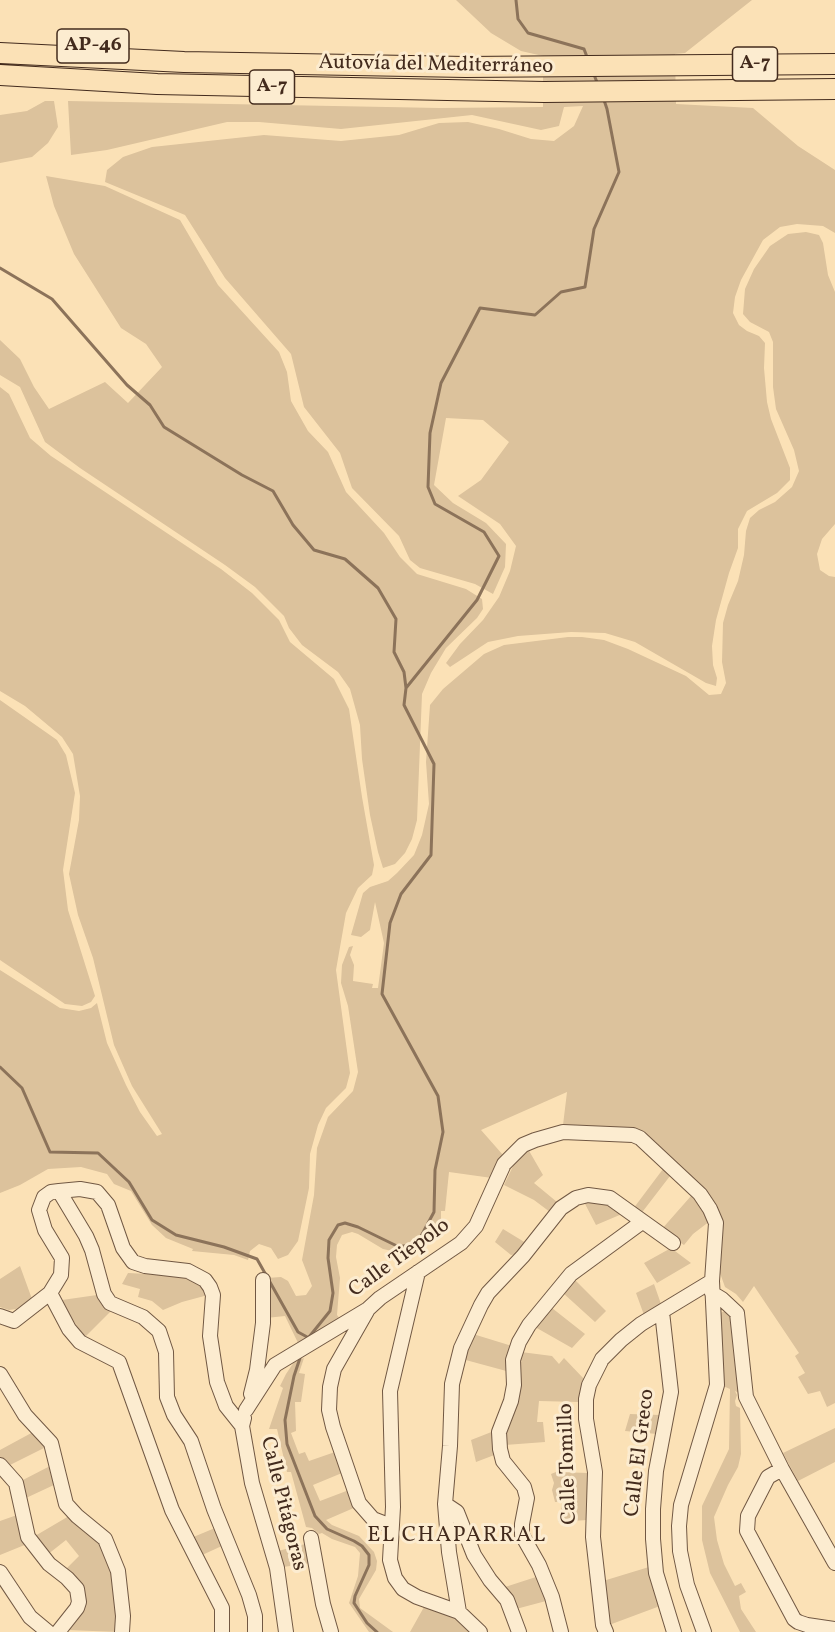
<!DOCTYPE html>
<meta charset="utf-8">
<style>
body{margin:0}
canvas{display:block;background:#fbe1b6}
</style>
<canvas width="835" height="1632"></canvas>
<script>
const ctx = document.querySelector('canvas').getContext('2d');
ctx.lineJoin = 'round';
function fillPath(path, color) { ctx.fillStyle = color; ctx.fill(path, 'evenodd'); }
const poly = rows => new Path2D(rows.map(r => 'M' + r).join(''));
function trace(path, color, width, dash) { ctx.strokeStyle = color; ctx.lineWidth = width; ctx.lineCap = dash ? 'butt' : 'round'; ctx.setLineDash(dash || []); ctx.stroke(path); }
function write(font, color, halo, rows, align = 'center') {
  ctx.font = font + ' Vollkorn,serif'; ctx.lineWidth = 6; ctx.setLineDash([]); ctx.textBaseline = 'middle'; ctx.strokeStyle = halo; ctx.fillStyle = color; for (const [text, x, y, turn = 0] of rows) {
    ctx.save(); ctx.translate(x, y); ctx.rotate((+turn || 0) * Math.PI / 180); ctx.textAlign = isNaN(turn) ? turn : align; if (halo) ctx.strokeText(text, 0, 0); ctx.fillText(text, 0, 0); ctx.restore();
  }
}
fillPath(poly([
 [456,0,752,0,685,53,675,54,676,104,753,108,798,146,835,170,835,233,823,226,797,224,780,227,763,240,741,280,735,297,733,313,739,325,747,331,759,336,765,343,764,368,767,402,771,419,790,468,790,480,777,493,747,511,738,529,738,548,729,573,716,620,712,646,713,665,717,678,716,686,706,683,635,642,605,633,571,632,518,636,488,642,450,667,446,663,460,644,483,620,499,597,510,571,516,546,500,524,458,496,481,480,509,442,483,420,446,418,434,485,453,503,486,523,506,544,505,567,493,594,475,584,420,568,410,560,399,536,352,488,340,453,304,407,291,354,225,278,185,215,105,182,107,170,123,157,152,147,264,135,341,141,399,135,439,123,468,122,499,129,531,139,554,141,574,126,583,106,564,107,559,126,541,130,472,115,341,129,259,122,227,122,107,150,71,155,68,101,440,108,543,107,543,56,521,51,491,33],
 [45,101,54,101,58,127,48,143,32,157,0,163,0,115,27,111],
 [46,176,105,186,180,220,218,285,279,352,287,372,291,401,308,431,328,452,346,492,384,533,400,557,417,574,466,589,482,599,483,609,477,618,446,648,431,673,422,694,417,820,412,839,405,853,395,864,383,868,378,852,370,815,362,759,360,725,350,689,338,672,302,645,289,628,284,616,255,587,225,565,80,468,45,442,20,387,0,375,0,340,20,359,34,387,49,409,105,382,128,403,162,367,146,344,121,328,74,254,54,206],
 [806,232,819,235,823,243,828,275,835,292,835,524,822,539,817,554,820,570,829,576,835,577,835,1403,827,1407,820,1391,808,1394,798,1377,805,1373,795,1356,799,1353,754,1286,743,1302,736,1294,725,1287,720,1273,722,1224,636,1130,583,1125,563,1125,567,1092,481,1130,503,1155,492,1178,449,1172,445,1211,441,1211,441,1223,428,1242,413,1254,410,1258,406,1254,383,1249,358,1234,352,1232,342,1235,337,1245,336,1257,340,1278,337,1315,340,1319,299,1345,285,1316,266,1318,267,1278,281,1277,288,1281,296,1296,306,1295,312,1286,302,1260,314,1195,317,1148,328,1117,353,1091,358,1072,348,1006,341,983,342,965,349,947,353,946,350,955,354,965,353,981,373,984,372,988,378,988,384,943,375,902,370,930,361,937,351,935,363,893,370,887,388,881,397,873,414,855,422,835,429,804,426,762,430,705,443,689,484,654,504,645,568,637,582,637,604,640,628,649,686,676,709,695,721,694,726,683,722,662,723,623,728,605,738,581,744,555,746,531,750,518,759,510,775,502,792,487,799,471,794,450,776,409,773,387,773,342,769,332,750,322,743,314,745,289,754,269,770,246,788,234],
 [0,387,9,394,30,438,51,456,221,569,252,593,279,620,290,642,334,679,349,709,362,797,374,865,372,875,358,888,346,913,336,970,350,1073,346,1088,326,1108,318,1125,310,1154,309,1188,298,1241,288,1255,278,1259,271,1248,259,1244,250,1251,248,1260,234,1255,192,1251,193,1249,166,1238,152,1225,131,1191,114,1184,107,1174,81,1167,48,1169,20,1185,0,1193,0,970,60,1008,79,1011,91,1008,97,1003,107,1043,126,1085,140,1112,157,1136,162,1134,132,1086,114,1045,93,958,78,915,69,874,79,820,80,796,73,754,62,737,25,706,0,691],
 [0,700,57,740,66,755,75,793,63,870,68,910,95,996,91,1002,82,1006,65,1004,0,960],
 [528,1149,543,1175,534,1183,557,1202,550,1212,534,1200,504,1185,516,1160],
 [663,1169,670,1176,640,1215,633,1209],
 [691,1196,701,1206,710,1221,693,1234,684,1245,661,1230],
 [583,1200,604,1201,622,1214,596,1225],
 [503,1229,526,1243,518,1254,511,1255,495,1242],
 [671,1248,691,1263,657,1283,644,1263],
 [20,1266,32,1299,16,1309,9,1310,0,1307,0,1279],
 [128,1273,185,1276,203,1286,208,1295,182,1302,163,1310,152,1301,138,1297,140,1289,122,1284],
 [575,1280,606,1311,595,1322,563,1293],
 [654,1284,661,1304,644,1315,636,1293],
 [97,1295,101,1301,112,1310,85,1337,70,1316,62,1300],
 [552,1308,585,1334,572,1348,535,1327],
 [728,1311,731,1312,739,1393,735,1391,737,1395,735,1401,736,1406,740,1408,741,1454,738,1467,728,1485,714,1517,717,1540,724,1564,735,1586,741,1583,746,1592,739,1596,741,1609,756,1632,740,1632,710,1573,702,1540,702,1506,729,1449,730,1389,723,1386,719,1317,722,1312],
 [473,1334,512,1346,510,1372,462,1359],
 [521,1352,552,1356,559,1364,564,1358,584,1379,579,1402,539,1401,537,1422,543,1422,545,1442,505,1445,505,1433,520,1396],
 [304,1358,299,1373,305,1374,301,1402,295,1402,296,1431,291,1433,299,1454,305,1452,309,1461,335,1452,342,1473,313,1485,320,1501,349,1490,356,1507,326,1520,332,1525,359,1536,374,1552,377,1561,376,1570,359,1599,360,1608,393,1632,369,1632,349,1603,358,1576,360,1553,355,1547,332,1539,322,1533,319,1534,312,1528,306,1527,291,1472,287,1472,277,1429,269,1429,283,1388,280,1386,286,1374,294,1362],
 [630,1414,660,1415,657,1434,625,1431],
 [835,1428,835,1462,798,1481,783,1453],
 [35,1431,46,1447,8,1466,0,1457,0,1450],
 [494,1431,497,1454,476,1462,471,1440],
 [52,1465,56,1484,26,1498,21,1481],
 [556,1472,589,1473,587,1520,558,1522,560,1520,562,1502,555,1502,552,1490,554,1483,551,1474],
 [17,1515,27,1544,0,1555,0,1521],
 [69,1516,102,1543,116,1586,119,1632,67,1630,85,1606,84,1592,65,1570,79,1556,66,1540,47,1555,35,1536],
 [215,1528,224,1545,200,1556,191,1538],
 [305,1544,311,1563,283,1567,278,1551],
 [649,1567,660,1606,609,1625,603,1581],
 [536,1577,546,1601,516,1609,502,1588],
 [424,1607,455,1617,471,1632,410,1632]
]), '#dcc29c');
trace(poly([
 [516,0,518,19,528,33,584,49,587,57],
 [593,72,598,85],
 [0,268,52,299,127,385,150,405,164,427,242,475,273,491,293,525,314,550,345,559,378,588,396,619,394,652,404,672,406,688],
 [0,1067,22,1088,50,1152,98,1153,129,1182,152,1220,176,1235,224,1247,257,1259,298,1332,309,1338],
 [309,1337,330,1311,333,1293,328,1258,329,1240,338,1225,345,1223,358,1227,399,1247,408,1245,420,1238,434,1212,435,1170,443,1132,438,1096,382,994,390,923,401,894,431,855,434,764,404,705,406,688,477,600,499,556,484,532,435,504,428,487,430,433,441,383,480,308,535,315,561,292,585,287,594,229,619,172,607,109,604,100],
 [300,1358,294,1376,285,1420,287,1444,315,1516,327,1529,354,1541,362,1546,369,1555,369,1565,355,1596,354,1603,367,1623,377,1632]
]), '#8c735a', 3);
const minor = poly([
 [59,1191,86,1236,92,1250,104,1294,110,1303,143,1317,159,1331,166,1352,167,1397,174,1415,191,1441,214,1509,249,1595,255,1616,255,1632],
 [418,1272,390,1391,393,1507,390,1560,395,1578,403,1589,417,1597,459,1612,480,1632],
 [50,1293,69,1329,80,1342,119,1362,172,1510,222,1608,222,1632],
 [712,1293,722,1299,737,1313,746,1397,782,1469,835,1563],
 [367,1311,334,1369,330,1387,329,1410,333,1427,359,1503,373,1519,391,1526],
 [662,1312,671,1392,656,1471,653,1509,653,1539,656,1573,674,1632],
 [0,1316,14,1321,50,1293,61,1275,62,1258,45,1230,39,1210,44,1197,51,1192,59,1191,80,1189,97,1192,108,1205,123,1248,133,1262,145,1266,188,1271,205,1280,210,1287,213,1295,210,1336,217,1382,226,1406,242,1426],
 [0,1374,25,1415,51,1443,66,1504,77,1516,105,1539,118,1571,123,1616,122,1632],
 [251,1394,257,1370,263,1323,263,1280],
 [246,1410,275,1365,368,1309,380,1298,461,1243,476,1226,504,1164,523,1145,535,1140,563,1132,633,1135,640,1138,700,1194,710,1209,716,1223,712,1281,717,1385,681,1505,679,1526,680,1551,687,1585,704,1632],
 [244,1418,242,1426,252,1483,277,1568,286,1632],
 [0,1465,16,1483,28,1537,49,1564,67,1578,77,1589,79,1602,77,1608,58,1632],
 [782,1469,768,1477,748,1516,747,1531,794,1619,798,1622,807,1625,835,1629],
 [445,1504,457,1512,474,1555,490,1580,507,1600,519,1632],
 [311,1538,323,1604,331,1632],
 [0,1572,30,1617,48,1632],
 [459,1612,449,1552,445,1504,450,1446,452,1384,461,1348,481,1305,488,1293,523,1256,561,1208,576,1198,588,1195,610,1198,673,1243],
 [561,1632,552,1597,539,1565,522,1535,522,1524,527,1498,524,1487,503,1461,500,1449,499,1432,511,1401,514,1385,513,1360,519,1342,529,1325,571,1274,642,1222],
 [606,1632,603,1625,593,1537,595,1472,586,1419,586,1399,589,1385,602,1359,621,1340,641,1324,712,1281]
]);
const highway = poly([
 [0,53,184,62,466,67,835,64],
 [0,75,157,84,544,92,835,89]
]);
trace(minor, '#715843', 16);
trace(highway, '#432b1d', 22);
trace(minor, '#fcecd0', 14);
trace(highway, '#fbe1b6', 20);
for (const [x, y, w] of [
 [93,46,72],
 [755,64,45],
 [272,87,45]
]) { const box = new Path2D(); box.roundRect(x - w / 2, y - 17, w, 34, 4.5); ctx.fillStyle = '#fcecd0'; ctx.fill(box); trace(box, '#432b1d', 1.5); }
write('bold 20px', '#432b1d', null, [
 ["AP-46",93,46],
 ["A-7",755,64],
 ["A-7",272,87]
]);
write('21px', '#432b1d', '#fcecd0', [
 ["Autovía del Mediterráneo",436,66,1],
 ["Calle Tiepolo",400,1259,-36],
 ["Calle El Greco",641,1453,-83],
 ["Calle Tomillo",569,1464,-92],
 ["Calle Pitágoras",282,1504,76]
]);
ctx.letterSpacing = '1.5px';
write('22px', '#432b1d', '#fcecd0', [
 ["EL CHAPARRAL",457,1537]
]);
ctx.letterSpacing = '0px';
</script>
